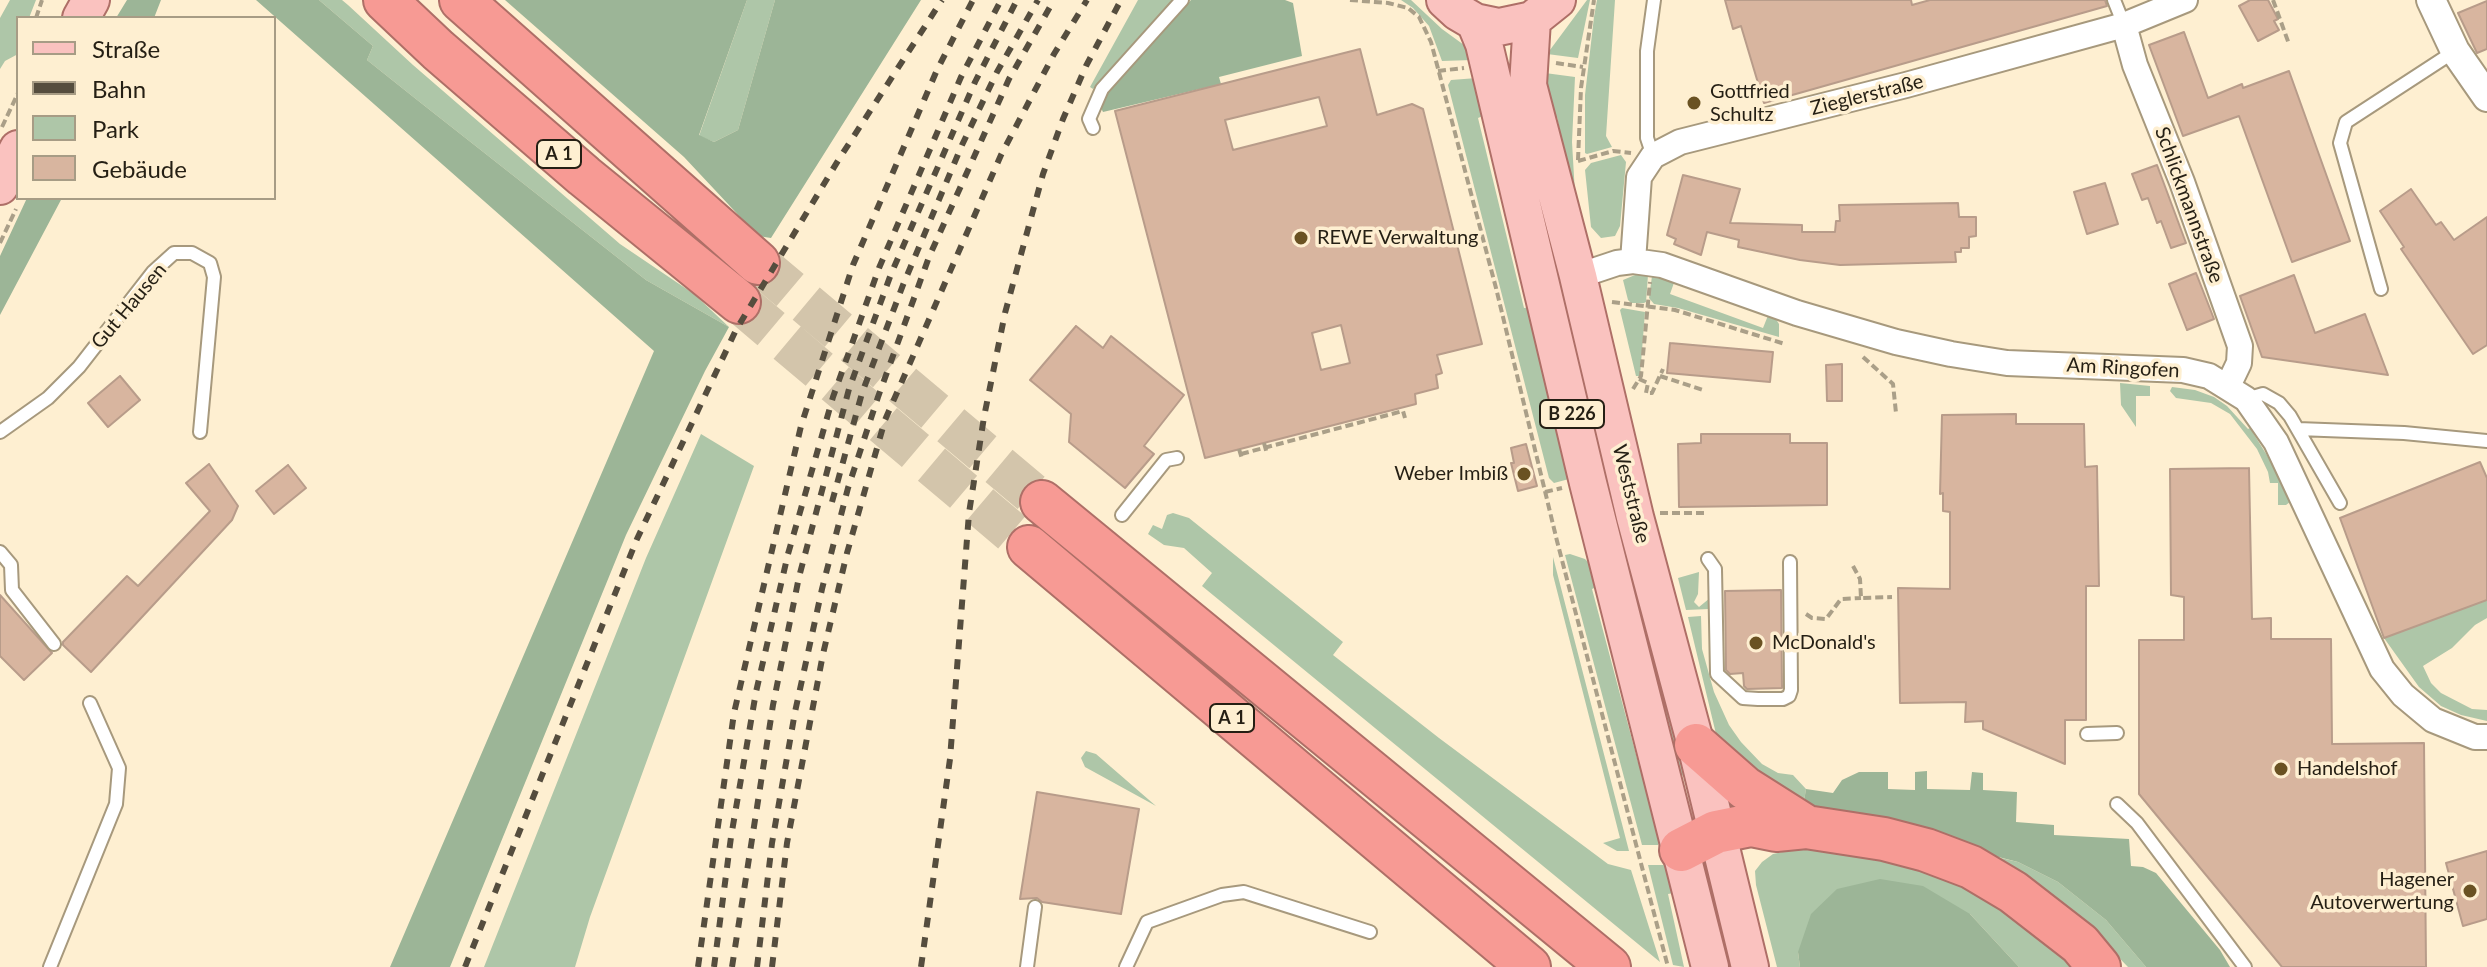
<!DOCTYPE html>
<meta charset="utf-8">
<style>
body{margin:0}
#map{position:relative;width:2487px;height:967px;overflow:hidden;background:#feefd1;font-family:Lato,sans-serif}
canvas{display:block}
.legend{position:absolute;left:16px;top:16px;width:260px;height:184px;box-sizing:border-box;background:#feefd1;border:2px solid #a79c85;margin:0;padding:10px 14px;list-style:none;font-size:24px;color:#251f14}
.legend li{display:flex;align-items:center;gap:16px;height:40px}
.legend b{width:40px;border:2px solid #a79c85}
</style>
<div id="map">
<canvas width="2487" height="967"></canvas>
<ul class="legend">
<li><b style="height:10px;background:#fac2bf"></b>Straße</li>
<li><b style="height:10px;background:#554d3e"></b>Bahn</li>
<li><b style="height:22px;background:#aec6a8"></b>Park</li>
<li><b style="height:22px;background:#d8b59f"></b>Gebäude</li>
</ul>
</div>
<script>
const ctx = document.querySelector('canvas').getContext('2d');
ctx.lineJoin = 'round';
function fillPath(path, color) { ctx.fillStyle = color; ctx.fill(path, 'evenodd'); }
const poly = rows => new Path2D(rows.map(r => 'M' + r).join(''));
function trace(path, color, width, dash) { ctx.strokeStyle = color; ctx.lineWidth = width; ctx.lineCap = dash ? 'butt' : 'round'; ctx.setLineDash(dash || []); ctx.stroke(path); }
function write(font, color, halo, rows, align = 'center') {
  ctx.font = font + ' Lato,sans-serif'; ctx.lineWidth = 7; ctx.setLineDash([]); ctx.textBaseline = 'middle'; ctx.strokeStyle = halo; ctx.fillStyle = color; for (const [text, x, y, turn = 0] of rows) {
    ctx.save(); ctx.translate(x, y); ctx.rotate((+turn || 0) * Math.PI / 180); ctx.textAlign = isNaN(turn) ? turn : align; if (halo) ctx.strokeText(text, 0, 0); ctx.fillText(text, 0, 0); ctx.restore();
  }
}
fillPath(poly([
 [10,0,36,0,29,18,18,18,18,54,5,61,0,69,0,18],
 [319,0,342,0,348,5,413,65,620,244,694,294,729,327,646,280,416,99,367,60,373,46],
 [747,0,775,0,738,130,714,142,699,136],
 [1138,0,1175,0,1093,89,1090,87],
 [1401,0,1411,0,1442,29,1464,45,1472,60,1442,61,1429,26,1413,8],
 [1587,0,1590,0,1578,58,1547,54],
 [1615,0,1606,136,1612,147,1587,154,1585,153,1585,95,1594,17,1597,0],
 [1545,73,1575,77,1572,142,1576,211,1557,117,1552,117],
 [1477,78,1485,115,1478,118,1524,308,1531,307,1569,479,1554,483,1549,478,1448,85,1451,80],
 [1621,155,1626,162,1620,226,1615,236,1601,238,1591,227,1585,170,1591,163],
 [1635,275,1648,275,1646,302,1644,303,1631,303,1628,300,1623,280],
 [1652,276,1675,280,1670,294,1763,328,1769,313,1774,316,1779,324,1779,337,1678,308,1654,304,1649,298],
 [1622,308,1645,312,1640,376,1636,376,1620,310],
 [2120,383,2150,386,2150,396,2136,396,2136,427,2121,405],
 [2172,387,2195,390,2214,397,2227,406,2248,429,2250,428,2273,465,2290,502,2286,505,2278,505,2278,483,2270,483,2268,472,2257,449,2230,414,2211,403,2176,398,2170,391],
 [701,434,754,466,590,917,575,967,484,967,646,558],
 [1173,513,1189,518,1343,642,1333,655,1439,738,1608,864,1631,870,1660,962,1202,586,1212,573,1184,548,1164,545,1148,534,1153,525,1162,529,1167,515],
 [1570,554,1585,559,1594,568,1601,585,1592,589,1638,762,1647,770,1665,837,1658,845,1642,845,1565,555],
 [1553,557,1629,851,1617,851,1603,843,1620,838,1553,575],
 [1630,561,1675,736,1683,750,1689,774,1680,776,1635,596,1617,564],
 [1699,572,1698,594,1694,602,1699,607,1710,598,1709,609,1686,610,1678,578],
 [2487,600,2487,618,2475,625,2452,648,2423,666,2431,683,2441,693,2472,709,2487,710,2487,721,2461,715,2441,706,2419,687,2384,638],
 [1701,616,1702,649,1714,692,1729,725,1741,742,1762,764,1778,773,1793,775,1806,789,1803,807,1727,750,1716,734,1688,617],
 [1086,751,1096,754,1156,806,1085,767,1081,758],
 [1806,847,1869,851,1981,889,2078,967,2019,967,1970,914,1798,952,1800,967,1777,967,1756,885,1755,871,1762,862,1773,854],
 [1984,854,2018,862,2058,882,2106,920,2146,967,2128,967,2094,932],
 [1648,865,1668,865,1679,892,1668,894,1684,967,1673,965]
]), '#aec6a8');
fillPath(poly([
 [127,0,161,0,154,18,116,18],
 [256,0,319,0,373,46,367,60,416,99,646,280,729,327,705,371,626,535,450,967,390,967,654,351],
 [505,0,747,0,699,135,714,142,738,130,775,0,921,0,771,238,758,236,684,157],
 [1191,0,1285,0,1293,3,1302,56,1219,77,1221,84,1103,112,1099,104,1120,75],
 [27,198,62,198,0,315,0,256],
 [1927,771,1927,789,1970,790,1972,772,1983,773,1983,790,2017,792,2016,822,2054,825,2054,835,2129,839,2131,866,2143,867,2156,873,2220,950,2230,967,2146,967,2106,920,2058,882,2018,862,1803,807,1806,789,1833,793,1842,780,1859,772,1888,772,1888,789,1915,790,1915,772],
 [1880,879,1923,886,1970,914,2019,967,1800,967,1798,952,1811,914,1837,889]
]), '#9cb597');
const building = poly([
 [1725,0,1911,0,1912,5,1930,0,2105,0,2107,6,1764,103,1741,26,1733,29,1725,0],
 [2250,0,2268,0,2278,19,2274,21,2279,30,2258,41,2239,6,2250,0],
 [2487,1,2487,49,2477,53,2458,13,2487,1],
 [2184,32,2208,98,2242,84,2243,88,2289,71,2350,241,2292,262,2239,116,2183,136,2149,45,2184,32],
 [1360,49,1377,115,1412,104,1423,109,1482,344,1437,355,1442,373,1436,375,1438,388,1415,394,1416,404,1205,458,1115,111,1360,49],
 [1319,97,1327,126,1233,150,1225,120,1319,97],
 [1341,325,1350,363,1321,370,1312,333,1341,325],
 [2157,165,2186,243,2171,248,2161,221,2157,223,2148,198,2142,200,2132,174,2157,165],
 [1683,175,1740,189,1730,223,1802,225,1802,232,1835,232,1836,221,1840,221,1839,205,1958,203,1959,217,1976,217,1976,236,1969,237,1969,248,1961,248,1961,252,1955,252,1956,262,1840,265,1800,260,1738,247,1739,240,1707,232,1701,255,1674,244,1676,239,1667,235,1683,175],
 [2105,183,2118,224,2087,234,2074,192,2105,183],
 [2411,189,2436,225,2441,222,2454,240,2487,217,2487,345,2473,354,2401,249,2404,247,2380,211,2411,189],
 [2196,273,2214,319,2187,330,2169,284,2196,273],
 [2294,275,2315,333,2365,314,2388,375,2262,357,2240,296,2294,275],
 [1076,326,1103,348,1111,336,1184,395,1144,446,1154,454,1125,488,1069,442,1071,414,1030,380,1076,326],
 [1670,343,1773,352,1770,382,1667,373,1670,343],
 [1842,364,1842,401,1827,401,1826,365,1842,364],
 [120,376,140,400,108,427,88,403,120,376],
 [2016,414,2016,424,2084,424,2085,467,2097,466,2099,586,2086,586,2086,720,2065,720,2065,764,1983,729,1983,721,1965,722,1966,702,1900,703,1898,588,1950,589,1950,512,1943,511,1943,493,1940,494,1942,415,2016,414],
 [1701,434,1790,434,1790,443,1827,443,1827,505,1679,507,1678,444,1701,443,1701,434],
 [1526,444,1537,486,1518,491,1511,463,1514,463,1511,448,1526,444],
 [2480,462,2487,478,2487,600,2384,638,2340,518,2480,462],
 [209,464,238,506,232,520,91,672,63,645,63,642,127,576,138,586,210,511,186,483,209,464],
 [288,465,306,488,274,514,256,491,288,465],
 [2249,468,2252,619,2271,618,2271,639,2331,639,2332,744,2424,743,2426,967,2282,967,2139,794,2139,640,2184,640,2184,597,2171,595,2170,469,2249,468],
 [1781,590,1782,688,1747,689,1744,686,1743,673,1730,674,1726,670,1725,591,1781,590],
 [0,595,52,653,24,680,0,656,0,595],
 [1037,792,1139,809,1121,914,1042,902,1037,898,1020,899,1037,792],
 [2487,851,2487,919,2463,926,2446,863,2487,851]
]);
fillPath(building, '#d8b59f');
trace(building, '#b89c8a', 2);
trace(poly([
 [758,263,1042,502],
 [739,302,1029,547]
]), '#d3c5ab', 42, [42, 21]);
const service = poly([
 [2114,0,2124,25],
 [1093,128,1089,119,1102,89,1182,0],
 [1653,156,1647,138,1647,51,1654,0],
 [2381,289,2340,143,2346,122,2455,51],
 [2246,399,2263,394,2279,403,2290,416,2340,503],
 [2298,429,2404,433,2487,441],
 [0,432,48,398,79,367,153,272,174,253,192,253,210,263,214,277,200,432],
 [1122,515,1166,460,1177,458],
 [0,552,11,565,12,590,54,644],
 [1708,559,1715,569,1717,674,1743,698,1758,699,1783,699,1789,696,1791,690,1790,562],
 [2087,734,2117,733],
 [2117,804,2137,823,2245,967],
 [50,967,116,804,119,768,90,703],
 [1027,967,1035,907],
 [1126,967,1147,922,1222,895,1244,892,1370,932]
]);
const minor = poly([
 [2124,25,2135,65,2182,182,2240,346,2239,363,2228,386],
 [1633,261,1639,177,1653,156,1680,142,1906,85,2124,25,2185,0],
 [1578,276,1617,263,1633,261,1662,265,1797,313,1896,342,1951,354,2007,363,2183,370,2209,376,2246,399,2276,442,2382,669,2403,695,2433,720,2475,737,2487,737]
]);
const tertiary = poly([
 [2431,0,2455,51,2487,97]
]);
const primary = poly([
 [1445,0,1458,12,1475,22,1499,27,1532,20,1557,0],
 [81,18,91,0],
 [1532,20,1528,85,1578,276,1635,517,1696,745,1750,967],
 [1475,22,1484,44,1588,483,1710,967],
 [0,186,18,149]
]);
const motorway = poly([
 [385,0,438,50,584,176,739,302],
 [461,0,758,263],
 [1042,502,1609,967],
 [1029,547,1529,967],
 [1696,745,1745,788,1805,826],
 [1681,850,1716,832,1751,825,1776,830,1806,827,1884,839,1926,850,1971,867,2013,892,2080,944,2099,967]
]);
trace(service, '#a7997d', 16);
trace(minor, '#a7997d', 28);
trace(tertiary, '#a7997d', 32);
trace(primary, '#ae6f67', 40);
trace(motorway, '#ae6f67', 46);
trace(poly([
 [1350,0,1388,3,1408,8,1419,17,1431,42,1496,288,1557,541,1668,967],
 [2273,0,2289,44],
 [36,18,42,0],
 [1556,63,1583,67],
 [1438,71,1464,68],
 [2,127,18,93],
 [1578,160,1581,88,1594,0],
 [1578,161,1613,151,1631,153],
 [0,243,16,209],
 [1612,302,1675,310,1785,344],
 [1863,357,1893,384,1896,413],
 [1660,376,1703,390],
 [1639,379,1648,383,1646,393,1652,393,1663,369],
 [1633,389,1641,376,1650,282],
 [1264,443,1267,454],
 [1239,449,1242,459],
 [1241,454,1403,411,1405,418],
 [1545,492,1562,488],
 [1660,513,1706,513],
 [1853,566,1860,579,1861,598,1892,597],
 [1806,614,1812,618,1826,619,1841,599,1861,598]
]), '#aa9f88', 4, [8, 4]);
trace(service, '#fff', 12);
trace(minor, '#fff', 24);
trace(tertiary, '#fff', 28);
trace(primary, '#fac2bf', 36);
trace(motorway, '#f79a94', 42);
trace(poly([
 [832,502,862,393,903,285,962,145,997,72,1038,0],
 [465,967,637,539,736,330,839,159,942,0],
 [698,967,734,713,801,426,853,265,937,70,973,0],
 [714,967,731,837,756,692,788,554,833,397,879,268,961,77,1001,0],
 [732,967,773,705,799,577,849,389,891,274,975,82,1017,0],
 [757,967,772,843,795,712,822,589,848,488,878,397,929,257,1009,79,1054,0],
 [772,967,787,843,823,654,847,553,885,420,1001,155,1054,54,1087,0],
 [921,967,950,759,969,513,984,417,1005,313,1043,174,1063,119,1086,66,1121,0]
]), '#554d3e', 6, [10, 10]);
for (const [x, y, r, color] of [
 [1694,103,8,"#6a5222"],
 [1301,238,8,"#6a5222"],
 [1524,474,8,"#6a5222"],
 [1756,643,8,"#6a5222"],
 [2281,769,8,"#6a5222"],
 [2470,891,8,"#6a5222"]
]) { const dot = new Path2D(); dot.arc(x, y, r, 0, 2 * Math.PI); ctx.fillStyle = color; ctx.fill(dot); trace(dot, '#feefd1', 3); }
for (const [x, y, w] of [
 [559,154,44],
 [1572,414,64],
 [1232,718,44]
]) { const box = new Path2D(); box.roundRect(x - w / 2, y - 14, w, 28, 6); ctx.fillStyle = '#feefd1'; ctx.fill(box); trace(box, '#251f14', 2); }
write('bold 18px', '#251f14', null, [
 ["A 1",559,154],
 ["B 226",1572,414],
 ["A 1",1232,718]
]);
write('20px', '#251f14', '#feefd1', [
 ["Gottfried",1710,92],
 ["Schultz",1710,115],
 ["REWE Verwaltung",1317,238],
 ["Weber Imbiß",1508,474,"right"],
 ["McDonald's",1772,643],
 ["Handelshof",2297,769],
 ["Hagener",2454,880,"right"],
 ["Autoverwertung",2454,903,"right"]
], 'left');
write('20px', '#251f14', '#feefd1', [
 ["Zieglerstraße",1867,95,-14],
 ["Schlickmannstraße",2189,205,70],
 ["Gut Hausen",129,306,-50],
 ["Am Ringofen",2123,368,3],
 ["Weststraße",1631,494,76]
]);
</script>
